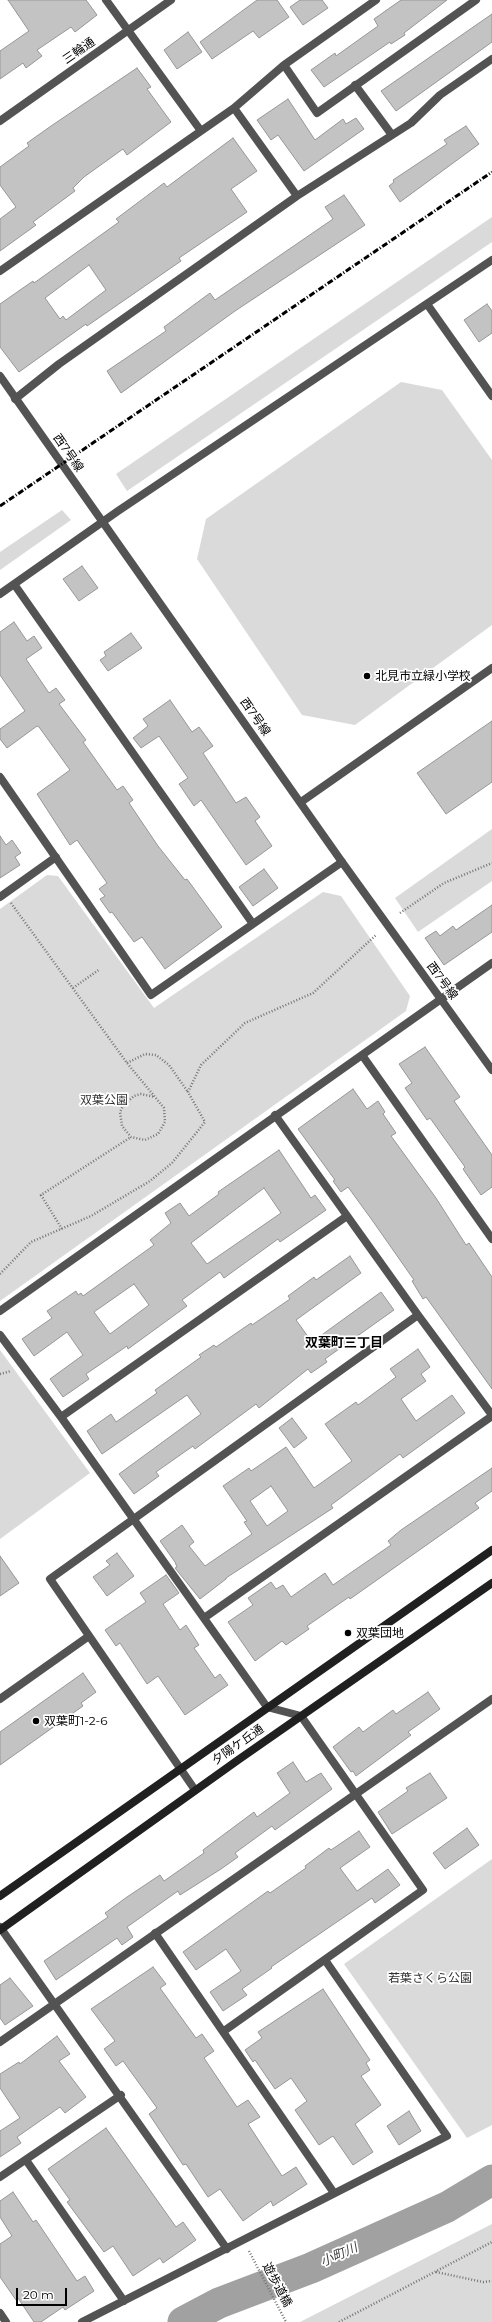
<!DOCTYPE html>
<meta charset="utf-8">
<style>
body{margin:0}
#map{position:relative;width:492px;height:2322px;overflow:hidden;background:#fff;font-family:Montserrat,sans-serif}
canvas{display:block}
.scale{position:absolute;left:16px;top:2288px;width:51px;height:18px;box-sizing:border-box;border:2px solid #000;border-top:0;padding-left:5px;font-size:12px;line-height:14px;white-space:nowrap;color:#000;-webkit-text-stroke:3px #fff;paint-order:stroke}
</style>
<div id="map">
<canvas width="492" height="2322"></canvas>
<div class="scale">20 m</div>
</div>
<script>
const ctx = document.querySelector('canvas').getContext('2d');
ctx.lineJoin = 'round';
function fillPath(path, color) { ctx.fillStyle = color; ctx.fill(path, 'evenodd'); }
const poly = rows => new Path2D(rows.map(r => 'M' + r).join(''));
function trace(path, color, width, dash) { ctx.strokeStyle = color; ctx.lineWidth = width; ctx.lineCap = dash ? 'butt' : 'round'; ctx.setLineDash(dash || []); ctx.stroke(path); }
function write(font, color, halo, rows, align = 'center') {
  ctx.font = font + ' Montserrat,"Noto Sans JP",sans-serif'; ctx.lineWidth = 3.5; ctx.setLineDash([]); ctx.textBaseline = 'middle'; ctx.strokeStyle = halo; ctx.fillStyle = color; for (const [text, x, y, turn = 0] of rows) {
    ctx.save(); ctx.translate(x, y); ctx.rotate((+turn || 0) * Math.PI / 180); ctx.textAlign = isNaN(turn) ? turn : align; if (halo) ctx.strokeText(text, 0, 0); ctx.fillText(text, 0, 0); ctx.restore();
  }
}
fillPath(poly([
 [492,217,492,242,127,491,116,474],
 [401,382,442,390,492,460,492,625,355,725,302,715,197,559,206,519],
 [62,510,71,520,0,570,0,552],
 [492,829,492,881,418,932,395,898],
 [47,875,58,876,154,1008,323,892,341,896,410,996,406,1011,0,1301,0,909],
 [0,1350,90,1473,0,1539],
 [492,1859,492,2125,467,2138,344,1964],
 [492,2224,492,2322,300,2322]
]), '#dadada');
trace(poly([
 [183,2322,219,2303,311,2268,447,2207,492,2180]
]), '#a1a1a1', 31);
const building = poly([
 [8,0,86,0,97,15,75,32,71,27,37,50,42,56,26,68,23,63,0,79,0,51,29,31,8,0],
 [257,0,277,0,289,17,259,38,253,31,212,59,200,42,257,0],
 [300,0,322,0,328,8,303,25,290,7,300,0],
 [401,0,447,0,404,33,405,35,391,44,390,42,324,87,311,70,335,53,336,56,378,26,374,19,401,0],
 [492,14,492,42,396,111,381,91,492,14],
 [188,32,202,52,177,69,164,50,188,32],
 [137,68,151,87,147,89,171,122,127,155,123,149,84,177,73,188,75,191,33,222,36,225,0,251,0,219,16,207,0,185,0,167,29,146,27,143,51,126,137,68],
 [288,99,315,140,343,119,346,124,356,118,364,129,304,171,278,135,271,140,257,120,288,99],
 [466,126,479,144,400,202,389,186,394,182,393,180,447,144,444,140,466,126],
 [233,138,257,171,231,189,247,212,179,258,181,261,87,326,86,324,19,372,0,347,0,304,33,281,34,283,119,222,116,219,164,183,167,187,233,138],
 [89,265,106,290,66,320,63,316,60,319,45,298,89,265],
 [344,195,365,225,235,311,121,393,107,371,166,331,164,327,210,293,215,300,333,219,325,207,344,195],
 [487,304,492,311,492,333,479,342,464,320,487,304],
 [82,566,98,588,79,601,63,579,82,566],
 [14,622,27,641,34,636,42,648,26,659,49,693,56,688,65,700,59,704,86,740,83,742,117,790,123,786,133,800,129,803,158,846,185,880,187,879,222,927,165,969,142,937,134,942,112,912,110,913,100,899,105,896,99,889,107,883,77,840,70,845,37,794,70,770,39,727,37,726,7,748,0,739,0,729,25,711,0,675,0,632,14,622],
 [131,633,142,648,108,671,100,660,106,656,104,652,131,633],
 [170,700,192,732,199,727,213,746,203,753,236,803,246,797,260,817,255,821,272,846,246,865,201,800,194,806,179,784,188,778,159,736,141,748,133,738,148,726,143,719,170,700],
 [492,721,492,782,446,814,417,773,492,721],
 [0,836,6,845,12,840,21,853,15,857,20,865,0,878,0,836],
 [264,869,278,888,253,906,239,887,264,869],
 [492,905,492,932,444,965,425,938,436,931,440,936,453,926,456,930,492,905],
 [425,1047,460,1097,454,1101,492,1155,492,1187,481,1195,463,1169,465,1167,430,1118,427,1120,405,1088,412,1083,399,1064,425,1047],
 [353,1089,367,1109,378,1101,385,1112,383,1114,396,1133,391,1136,436,1198,466,1245,469,1243,492,1277,492,1389,426,1297,423,1299,412,1281,414,1280,372,1220,348,1187,341,1192,333,1181,335,1180,298,1129,353,1089],
 [279,1150,311,1198,315,1195,326,1210,280,1242,278,1239,224,1278,220,1272,182,1300,187,1306,128,1349,127,1346,86,1374,89,1379,63,1397,50,1379,83,1355,67,1332,34,1356,22,1339,52,1318,47,1311,76,1291,78,1295,81,1293,83,1296,154,1245,150,1240,171,1223,165,1213,180,1203,189,1216,219,1194,218,1192,279,1150],
 [264,1188,281,1213,207,1264,191,1243,264,1188],
 [134,1284,149,1305,110,1334,94,1312,134,1284],
 [350,1256,361,1273,296,1320,312,1342,381,1292,394,1310,325,1359,327,1362,311,1373,308,1369,259,1408,256,1404,195,1449,193,1446,156,1472,159,1476,134,1494,119,1474,201,1414,187,1395,102,1454,87,1431,111,1414,116,1422,157,1393,155,1390,201,1357,199,1355,214,1345,216,1347,251,1323,252,1325,290,1299,288,1296,314,1277,316,1280,350,1256],
 [418,1349,430,1367,421,1374,426,1381,401,1399,416,1421,452,1395,465,1413,403,1458,400,1454,331,1505,333,1508,226,1578,226,1579,200,1599,175,1568,177,1567,175,1562,160,1541,182,1525,194,1542,189,1546,205,1566,252,1534,244,1522,247,1521,223,1486,249,1468,251,1471,286,1447,314,1488,352,1461,325,1424,356,1402,358,1405,396,1377,390,1369,418,1349],
 [271,1486,288,1511,267,1526,250,1501,271,1486],
 [292,1418,307,1438,294,1448,279,1428,292,1418],
 [492,1468,492,1491,475,1503,479,1508,350,1599,349,1597,307,1626,309,1629,286,1645,282,1641,255,1661,228,1622,253,1605,248,1598,271,1582,276,1589,283,1585,291,1597,325,1573,333,1585,391,1545,388,1541,401,1530,492,1468],
 [117,1553,134,1576,107,1596,93,1577,110,1565,106,1561,117,1553],
 [0,1556,19,1583,0,1596,0,1556],
 [166,1575,179,1593,163,1604,180,1630,186,1625,199,1645,194,1648,215,1678,220,1674,228,1685,185,1715,158,1676,147,1684,120,1643,116,1646,105,1630,146,1602,140,1593,166,1575],
 [83,1673,96,1692,81,1703,83,1706,0,1765,0,1732,83,1673],
 [428,1692,440,1709,408,1732,411,1735,356,1776,353,1771,351,1772,333,1747,359,1727,363,1732,393,1710,396,1714,428,1692],
 [293,1762,306,1782,321,1773,332,1789,275,1830,272,1826,235,1853,238,1857,221,1869,180,1895,178,1891,127,1927,133,1937,122,1945,117,1938,56,1980,44,1961,108,1917,105,1913,127,1897,160,1875,164,1881,204,1853,203,1850,254,1812,257,1817,290,1793,277,1773,293,1762],
 [430,1773,447,1798,392,1834,378,1812,408,1791,406,1788,430,1773],
 [467,1828,479,1845,445,1869,433,1853,467,1828],
 [359,1831,370,1847,340,1868,357,1891,388,1869,400,1885,375,1903,372,1898,271,1967,272,1968,242,1989,247,1995,223,2011,210,1992,241,1971,226,1949,196,1970,183,1952,268,1891,270,1893,306,1868,305,1866,329,1848,331,1850,359,1831],
 [153,1967,166,1984,160,1988,196,2038,202,2034,214,2051,204,2058,237,2107,248,2100,260,2117,248,2124,282,2176,296,2167,307,2184,273,2206,271,2201,243,2221,220,2189,208,2197,186,2164,183,2165,149,2114,157,2108,123,2061,116,2066,104,2049,115,2041,91,2009,153,1967],
 [10,1978,33,2006,5,2025,0,2018,0,1985,10,1978],
 [323,1989,370,2060,366,2063,370,2070,361,2076,381,2105,355,2124,373,2152,353,2165,333,2136,319,2145,295,2110,307,2101,291,2078,275,2089,255,2060,253,2062,245,2050,262,2038,258,2032,323,1989],
 [57,2036,70,2054,59,2061,86,2097,65,2113,60,2107,17,2137,21,2143,0,2157,0,2131,20,2118,0,2088,0,2074,19,2062,20,2064,57,2036],
 [409,2111,421,2131,399,2145,387,2126,409,2111],
 [106,2128,176,2227,183,2222,196,2240,163,2263,160,2258,133,2276,113,2246,104,2252,67,2202,70,2200,48,2169,106,2128],
 [13,2192,33,2222,36,2220,77,2281,85,2276,94,2291,65,2310,63,2307,41,2322,34,2322,18,2298,16,2300,0,2277,0,2244,12,2236,0,2217,0,2201,13,2192]
]);
fillPath(building, '#c3c3c3');
trace(building, '#979797', 1);
trace(poly([
 [11,903,127,1063,164,1108,165,1122,158,1134,145,1140,131,1137,122,1126,120,1112,123,1106,134,1096,141,1094,155,1097],
 [400,913,444,883,492,863],
 [73,988,100,969],
 [127,1063,145,1054,156,1055,169,1065,188,1092],
 [62,1229,41,1195,131,1137],
 [0,1274,31,1242,91,1216,150,1181,172,1163,205,1122,188,1092,201,1065,245,1023,313,993,376,935],
 [0,1374,11,1371],
 [249,2251,286,2322],
 [436,2272,483,2282,492,2281],
 [339,2322,492,2242]
]), '#757575', 2.5, [1, 2]);
trace(poly([
 [301,802,492,668]
]), '#535353', 8);
trace(poly([
 [106,0,201,131],
 [284,65,317,113,476,0],
 [355,85,392,135],
 [234,108,297,196],
 [0,271,234,108,284,65,376,0],
 [427,304,492,396],
 [15,399,59,364,297,196,411,123,440,95,492,59],
 [14,584,253,924],
 [0,594,118,511,492,260],
 [0,777,151,995,342,862],
 [0,897,56,857],
 [362,1055,492,1239],
 [275,1115,418,1315,492,1415],
 [0,1311,492,963],
 [0,1335,61,1417,267,1707,301,1716,423,1890,224,2031],
 [61,1417,347,1216],
 [204,1618,492,1416],
 [0,1699,89,1636],
 [195,1790,50,1579,418,1315],
 [0,1927,227,2249],
 [155,1933,334,2193],
 [0,2042,492,1699],
 [26,2160,124,2301],
 [0,2177,121,2095],
 [0,2313,6,2322],
 [82,2322,447,2136,325,1960]
]), '#535353', 8);
trace(poly([
 [0,121,171,0],
 [0,376,342,862,492,1070]
]), '#535353', 8);
trace(poly([
 [0,1896,492,1550],
 [0,1930,238,1760,492,1583]
]), '#202020', 8);
trace(poly([
 [0,506,492,172]
]), '#000', 3, [6, 2, 1, 2]);
for (const [x, y, r, color] of [
 [367,676,4,"#000"],
 [348,1633,4,"#000"],
 [36,1721,4,"#000"]
]) { const dot = new Path2D(); dot.arc(x, y, r, 0, 2 * Math.PI); ctx.fillStyle = color; ctx.fill(dot); trace(dot, '#fff', 1.5); }
write('12px', '#000', '#fff', [
 ["三輪通",79,51,-35],
 ["西7号線",68,453,55],
 ["西7号線",255,717,55],
 ["西7号線",442,981,54],
 ["夕陽ケ丘通",238,1745,-35],
 ["遊歩道橋",277,2285,62]
]);
write('12px', '#000', '#fff', [
 ["北見市立緑小学校",375,676],
 ["双葉団地",356,1633],
 ["双葉町1-2-6",44,1721]
], 'left');
write('12px', '#313131', '#fff', [
 ["双葉公園",104,1100],
 ["若葉さくら公園",430,1978]
]);
write('bold 13px', '#000', '#fff', [
 ["双葉町三丁目",344,1343]
]);
write('italic 13px', '#424242', '#fff', [
 ["小町川",339,2255,-24]
]);
</script>
